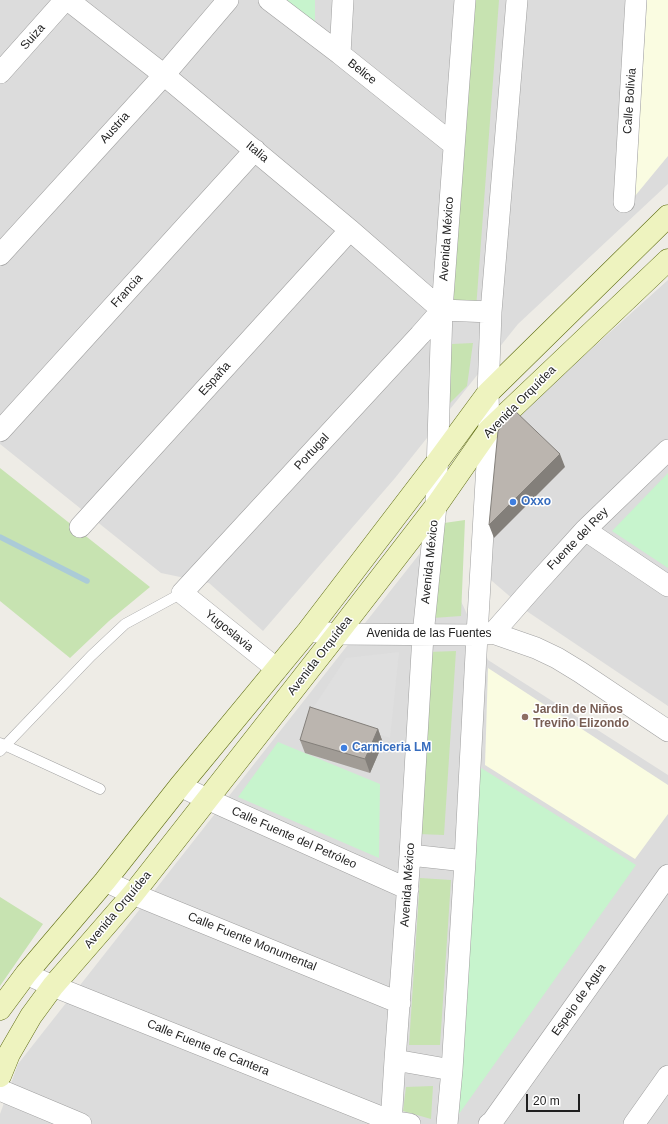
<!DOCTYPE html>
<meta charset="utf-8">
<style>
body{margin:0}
#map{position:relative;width:668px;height:1124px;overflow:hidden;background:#eeece6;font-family:Arial,sans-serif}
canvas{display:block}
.scale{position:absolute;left:526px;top:1094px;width:54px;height:18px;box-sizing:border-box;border:2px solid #1f1f1f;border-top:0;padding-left:5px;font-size:12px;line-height:14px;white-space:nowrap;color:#1f1f1f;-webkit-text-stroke:3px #fff;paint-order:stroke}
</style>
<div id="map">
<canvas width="668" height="1124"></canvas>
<div class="scale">20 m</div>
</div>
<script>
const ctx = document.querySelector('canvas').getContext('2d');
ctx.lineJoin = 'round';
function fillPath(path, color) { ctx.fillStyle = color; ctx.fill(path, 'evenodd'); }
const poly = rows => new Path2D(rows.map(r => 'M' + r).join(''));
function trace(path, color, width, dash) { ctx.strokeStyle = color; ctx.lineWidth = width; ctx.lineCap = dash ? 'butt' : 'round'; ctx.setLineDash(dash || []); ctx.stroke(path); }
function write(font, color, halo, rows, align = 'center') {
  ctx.font = font + ' Arial,sans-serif'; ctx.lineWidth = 3; ctx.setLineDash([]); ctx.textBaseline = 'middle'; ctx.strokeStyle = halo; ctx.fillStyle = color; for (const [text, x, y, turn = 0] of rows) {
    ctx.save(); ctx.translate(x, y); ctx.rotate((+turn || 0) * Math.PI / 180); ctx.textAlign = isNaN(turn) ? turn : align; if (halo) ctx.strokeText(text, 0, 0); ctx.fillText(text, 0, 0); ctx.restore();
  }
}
fillPath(poly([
 [0,0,668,0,668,184,518,324,395,478,263,631,209,583,161,573,0,444],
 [668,280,668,706,528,612,485,575,518,415],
 [432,538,488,660,668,775,668,1124,0,1124,0,1114,18,1064]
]), '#dcdcdc');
fillPath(poly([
 [647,0,668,0,668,156,635,196],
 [488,668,668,785,668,814,635,859,485,765]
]), '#fafce1');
fillPath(poly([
 [473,0,499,0,476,309,453,307],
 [473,343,467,386,445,408,452,344],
 [0,468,150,587,109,621,70,658,0,601],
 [465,520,461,616,433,618,437,524],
 [456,651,444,835,418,834,427,652],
 [420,878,451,880,440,1045,409,1045],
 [0,897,43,924,0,986],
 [433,1086,431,1119,403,1111,406,1087]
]), '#c7e3b1');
fillPath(poly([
 [285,0,315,0,315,25],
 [668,473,668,568,612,531],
 [278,742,380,784,379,858,238,797],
 [478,766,636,865,459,1114]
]), '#c7f4cd');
fillPath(poly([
 [399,652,390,738,311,711,346,658]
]), '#dfdfdf');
trace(poly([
 [0,537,87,581]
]), '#abcbd7', 5.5);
const lane = poly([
 [0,743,100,789],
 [0,751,91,656,125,624,182,593]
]);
const street = poly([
 [68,0,164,75,350,230,442,310],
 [269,0,340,54,454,145],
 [340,54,343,0],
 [0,73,65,0],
 [624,202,636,0],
 [0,255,164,75,228,0],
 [442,310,491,312],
 [0,431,255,150],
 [80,527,350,230],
 [585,530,668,586],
 [308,631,337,634,477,635,493,633,536,648,557,658,580,672,668,731],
 [493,633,537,583,585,530,668,450],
 [277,669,182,593,420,335,442,310],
 [180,786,207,799,408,889],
 [410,855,465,861],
 [105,881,133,894,400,1003],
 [26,974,53,986,391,1121,410,1124],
 [395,1060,452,1070],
 [0,1090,81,1124],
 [391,1124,395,1060,410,855,423,635,436,506,442,310,465,0],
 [447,1124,452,1070,465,861,477,635,489,430,488,393,491,312,517,0],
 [489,1124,492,1122,668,875],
 [634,1124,668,1076]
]);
const secondary = poly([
 [0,1009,26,974,105,881,180,786,308,631,438,461,488,393,668,216],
 [0,1076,9,1054,31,1016,53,986,133,894,337,634,436,506,489,430,668,260]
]);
trace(lane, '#a0a0a0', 11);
trace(street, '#a0a0a0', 22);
trace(secondary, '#5d6b10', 23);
trace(lane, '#fff', 10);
trace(street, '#fff', 21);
trace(secondary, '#eef3bf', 22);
fillPath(poly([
 [378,729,383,743,370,773,305,753,300,740]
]), '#a19c96');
fillPath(poly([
 [560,454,565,467,494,538,489,525],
 [378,729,383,743,370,773,365,759]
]), '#837f7a');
const building = poly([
 [514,410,560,454,489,525,498,431,514,410],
 [310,707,378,729,365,759,300,740,310,707]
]);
fillPath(building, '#bbb5af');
trace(building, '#837f7a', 1);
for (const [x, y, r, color] of [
 [513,502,4,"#3f7fe0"],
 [525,717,4,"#8d6e63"],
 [344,748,4,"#3f7fe0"]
]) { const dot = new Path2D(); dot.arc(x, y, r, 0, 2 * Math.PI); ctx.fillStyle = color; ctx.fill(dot); trace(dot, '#fff', 1.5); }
write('12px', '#1f1f1f', '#fff', [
 ["Suiza",33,37,-48],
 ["Belice",362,72,38],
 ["Calle Bolivia",630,101,-86],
 ["Austria",115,128,-48],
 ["Italia",257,152,40],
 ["Avenida México",447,239,-86],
 ["Francia",127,291,-48],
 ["España",215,379,-48],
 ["Avenida Orquídea",520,402,-45],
 ["Portugal",312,452,-47],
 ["Fuente del Rey",578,539,-46],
 ["Avenida México",430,562,-84],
 ["Yugoslavia",229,631,39],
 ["Avenida de las Fuentes",429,634],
 ["Avenida Orquídea",320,656,-52],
 ["Calle Fuente del Petróleo",294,838,24],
 ["Avenida México",408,885,-86],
 ["Avenida Orquídea",118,910,-50],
 ["Calle Fuente Monumental",252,942,22],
 ["Espejo de Agua",579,1000,-55],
 ["Calle Fuente de Cantera",208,1048,22]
]);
write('bold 12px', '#366cbe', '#fff', [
 ["Oxxo",521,502],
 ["Carniceria LM",352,748]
], 'left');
write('bold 12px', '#785e54', '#fff', [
 ["Jardin de Niños",533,710],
 ["Treviño Elizondo",533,724]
], 'left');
</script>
